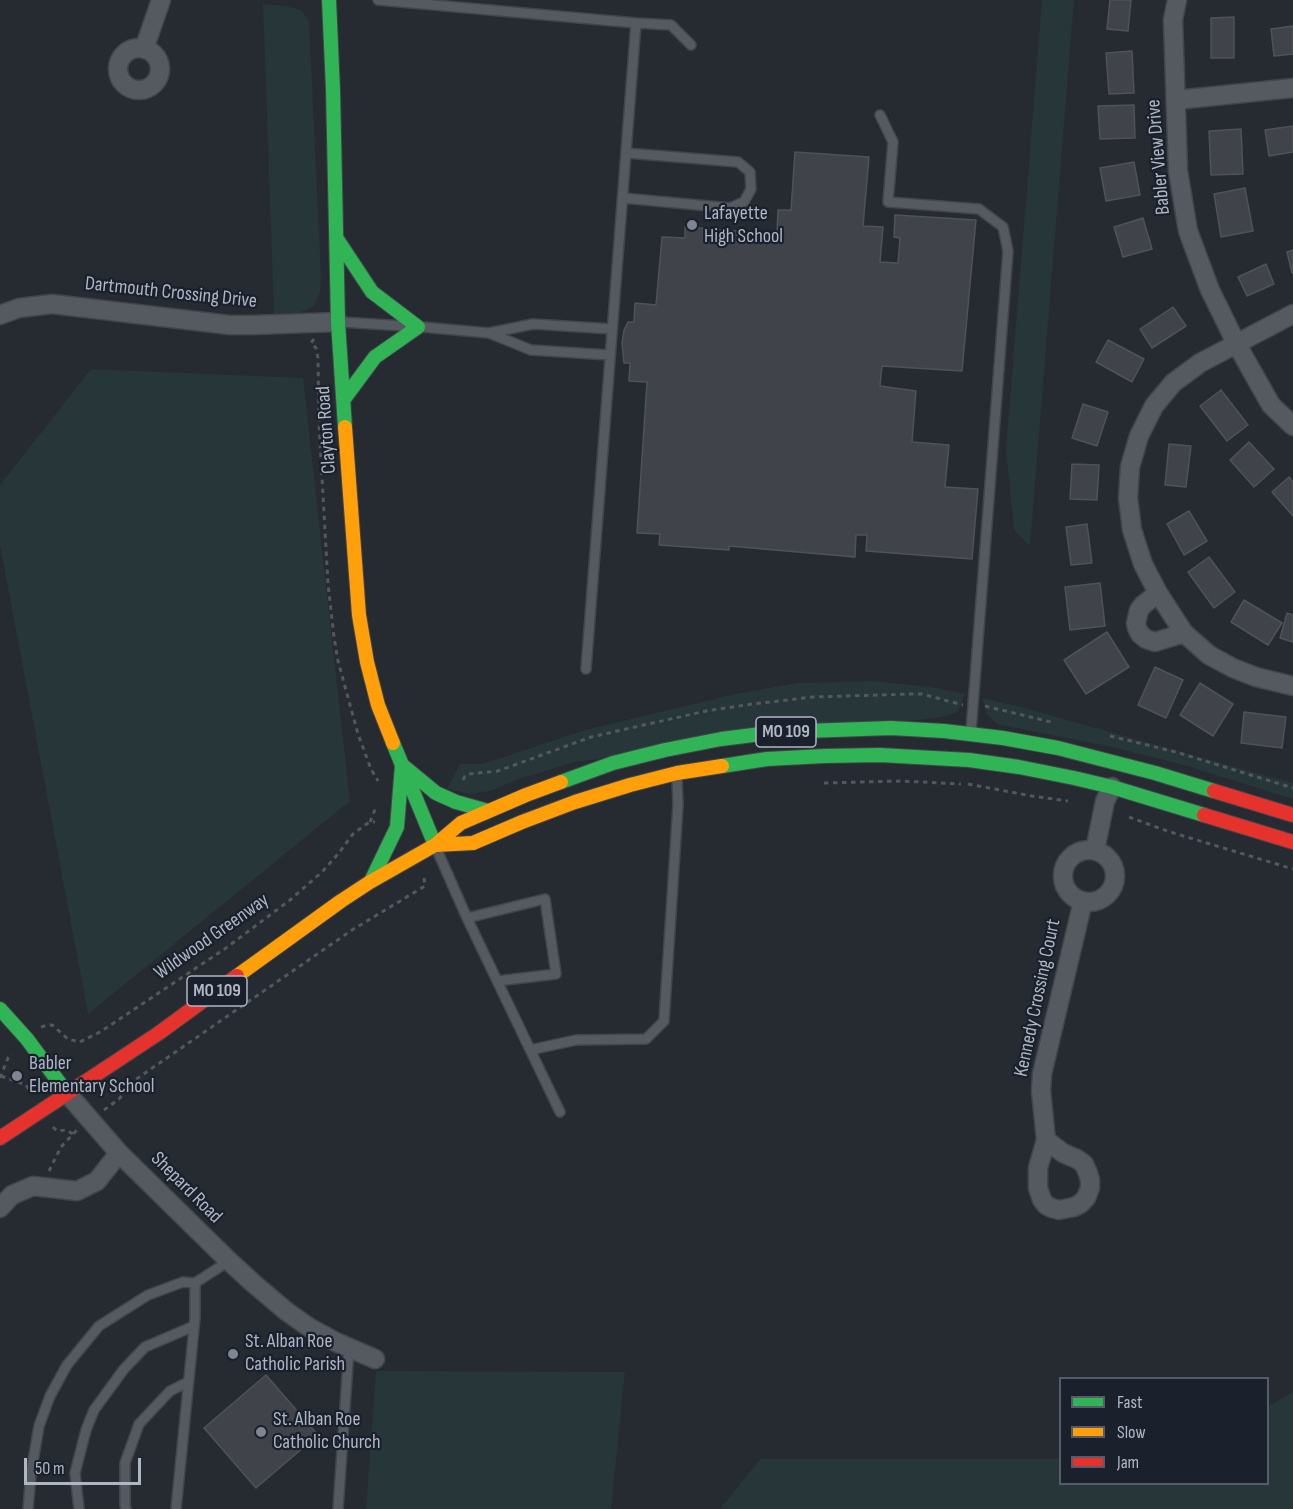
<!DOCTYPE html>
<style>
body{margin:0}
#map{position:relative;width:1293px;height:1509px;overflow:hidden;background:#262a31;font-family:"Sofia Sans Condensed",sans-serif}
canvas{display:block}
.legend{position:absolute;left:1059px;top:1377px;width:210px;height:108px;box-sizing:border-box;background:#1a202c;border:2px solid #565c69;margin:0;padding:8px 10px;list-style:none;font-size:18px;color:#afb6c4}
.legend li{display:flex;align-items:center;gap:12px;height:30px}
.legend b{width:30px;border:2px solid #565c69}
.scale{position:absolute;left:24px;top:1458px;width:117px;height:27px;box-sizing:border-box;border:3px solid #afb6c4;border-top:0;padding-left:8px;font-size:18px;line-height:21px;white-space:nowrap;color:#afb6c4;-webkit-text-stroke:4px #1a202c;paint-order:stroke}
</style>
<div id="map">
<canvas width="1293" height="1509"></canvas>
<ul class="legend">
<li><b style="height:8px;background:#30b455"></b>Fast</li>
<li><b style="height:8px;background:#ff9f0a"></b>Slow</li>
<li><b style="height:8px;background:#e5322d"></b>Jam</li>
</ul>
<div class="scale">50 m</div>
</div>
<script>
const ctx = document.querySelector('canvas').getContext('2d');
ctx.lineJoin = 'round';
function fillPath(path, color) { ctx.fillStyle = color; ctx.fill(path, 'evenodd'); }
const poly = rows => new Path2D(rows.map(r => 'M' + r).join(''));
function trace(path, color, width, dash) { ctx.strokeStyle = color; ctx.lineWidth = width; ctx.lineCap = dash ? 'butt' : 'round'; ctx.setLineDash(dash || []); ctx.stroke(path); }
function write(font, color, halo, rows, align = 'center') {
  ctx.font = font + ' "Sofia Sans Condensed",sans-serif'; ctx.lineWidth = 4.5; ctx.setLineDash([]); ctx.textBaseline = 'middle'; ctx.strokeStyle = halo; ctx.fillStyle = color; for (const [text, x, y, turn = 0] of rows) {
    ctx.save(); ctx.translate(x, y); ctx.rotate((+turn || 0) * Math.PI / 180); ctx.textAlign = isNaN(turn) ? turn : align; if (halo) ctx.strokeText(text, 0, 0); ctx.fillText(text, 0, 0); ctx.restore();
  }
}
fillPath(poly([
 [1042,0,1074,0,1030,546,1014,530,1006,449],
 [263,4,286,6,301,10,309,21,321,274,320,293,314,306,299,313,274,314],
 [91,369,303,378,350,801,88,1014,0,545,0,485],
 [873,681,931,687,965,694,958,712,942,717,575,762,519,779,490,791,470,794,447,789,460,764,483,764,585,730,735,694,797,683],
 [982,698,1017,706,1293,783,1293,799,1180,764,1112,747,997,724,987,714],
 [376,1371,625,1372,611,1509,366,1509],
 [1293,1392,1293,1509,720,1509,760,1459,1060,1459,1060,1484,1268,1484,1268,1406]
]), '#263639');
const building = poly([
 [1110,0,1131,0,1128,31,1107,29,1110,0],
 [1234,17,1234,58,1211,58,1211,18,1234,17],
 [1293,26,1293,54,1274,56,1271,29,1293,26],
 [1132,51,1134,93,1109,94,1106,53,1132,51],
 [1134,105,1135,138,1100,139,1098,106,1134,105],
 [1293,126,1293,152,1269,156,1265,130,1293,126],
 [1241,129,1243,174,1211,175,1209,131,1241,129],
 [795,152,869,157,863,226,883,227,880,262,898,263,900,238,894,237,895,215,976,220,962,371,882,366,880,386,916,391,912,442,949,445,945,487,978,489,972,559,866,551,867,535,856,535,855,557,729,546,729,550,659,545,660,534,637,533,647,382,629,381,630,363,624,363,622,343,624,330,628,322,634,322,635,303,656,305,662,237,685,238,685,227,777,234,778,210,791,210,795,152],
 [1134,162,1140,195,1106,201,1100,168,1134,162],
 [1245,188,1253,231,1221,237,1214,194,1245,188],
 [1143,218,1152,249,1123,257,1114,227,1143,218],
 [1293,250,1293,272,1292,273,1287,252,1293,250],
 [1266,264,1274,284,1247,296,1238,277,1266,264],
 [1173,307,1186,326,1152,348,1140,329,1173,307],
 [1108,340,1144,359,1132,382,1096,362,1108,340],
 [1221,390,1248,425,1227,441,1200,406,1221,390],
 [1083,404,1108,412,1097,446,1072,438,1083,404],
 [1249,442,1274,469,1254,487,1230,460,1249,442],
 [1169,444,1191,446,1186,487,1165,485,1169,444],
 [1072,464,1099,465,1097,500,1070,499,1072,464],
 [1289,477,1293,482,1293,516,1272,492,1289,477],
 [1189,511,1207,541,1184,555,1167,524,1189,511],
 [1087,524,1092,563,1071,565,1066,527,1087,524],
 [1209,557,1235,592,1214,608,1188,572,1209,557],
 [1100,583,1105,626,1070,630,1065,587,1100,583],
 [1244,600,1282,623,1268,645,1231,622,1244,600],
 [1287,613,1293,615,1293,642,1280,638,1287,613],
 [1107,632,1129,667,1086,694,1064,660,1107,632],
 [1155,667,1183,680,1166,718,1138,705,1155,667],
 [1200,683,1233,704,1213,736,1180,715,1200,683],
 [1244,712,1286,717,1282,748,1241,743,1244,712],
 [266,1375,318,1435,256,1488,204,1428,266,1375]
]);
fillPath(building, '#40444a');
trace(building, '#4e525a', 1.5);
const lane = poly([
 [378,0,636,23,671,25,691,45],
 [880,115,893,142,888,202,979,209,1003,227,1008,251,971,731],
 [623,198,730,208,744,202,751,189,750,172,738,162,626,153],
 [341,322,405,326],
 [422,327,489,333,533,324,612,329],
 [489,333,531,350,609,355],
 [586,669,636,23],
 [437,850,467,918,560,1112],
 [467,918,545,899,556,974,497,981],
 [530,1050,576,1040,646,1039,664,1021,678,805,677,779],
 [28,1509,31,1473,39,1426,50,1396,67,1365,99,1326,148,1295,183,1282,195,1283,229,1261],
 [79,1509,75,1473,86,1430,94,1410,124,1369,145,1347,194,1326],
 [126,1509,125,1505,125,1463,139,1424,170,1391,188,1382],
 [176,1509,195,1318,195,1283],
 [338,1509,349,1348]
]);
const street = poly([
 [1177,0,1173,20,1178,171,1188,231,1210,290,1236,343,1271,405,1293,426],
 '118 69a21 21 0 1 1 42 0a21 21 0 1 1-42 0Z',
 [144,49,161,0],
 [1176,100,1293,88],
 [1293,314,1200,363,1173,383,1154,406,1139,436,1130,467,1128,498,1132,530,1143,564,1158,593,1184,633,1209,655,1233,668,1256,677,1293,686],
 [0,315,19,308,52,304,230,325,253,325,338,322],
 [1158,593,1143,605,1139,610,1136,623,1137,628,1140,634,1146,639,1155,642,1184,633],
 '1063 876a26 26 0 1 1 52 0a26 26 0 1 1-52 0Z',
 [1095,850,1105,801,1112,787],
 [67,1093,119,1153,229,1261,253,1283,286,1311,310,1328,336,1342,375,1359],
 [1046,1140,1041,1091,1042,1074,1083,901],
 [1046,1140,1063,1153,1077,1159,1084,1164,1088,1173,1090,1180,1090,1188,1086,1198,1080,1204,1074,1207,1059,1210,1052,1208,1046,1205,1042,1200,1038,1188,1038,1168,1046,1140],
 [0,1208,12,1195,33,1186,77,1191,97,1181,119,1153]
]);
const fast = poly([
 [329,0,333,90,338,322,345,427],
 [337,239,372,292,418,327,375,357,344,399],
 [393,743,435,845],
 [402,765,436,793,456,802,488,811],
 [722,766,767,759,824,756,880,755,969,760,1019,767,1074,778,1112,787,1204,815],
 [561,782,613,763,665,750,721,739,777,732,891,728,944,731,1003,738,1058,748,1155,773,1214,791],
 [371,881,397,827,402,765],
 [0,1009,27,1039,67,1093]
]);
const slow = poly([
 [345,427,359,615,367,662,378,705,393,743],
 [435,845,473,843,522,822,575,802,630,785,677,773,722,766],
 [237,976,341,901,370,882,435,845,461,823,526,795,561,782]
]);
const jam = poly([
 [1214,791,1293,815],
 [1204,815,1293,842],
 [0,1138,159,1033,237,976]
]);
trace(lane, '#42454a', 12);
trace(street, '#42454a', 21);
trace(fast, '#42454a', 16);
trace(slow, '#42454a', 16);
trace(jam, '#42454a', 16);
trace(poly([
 [314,339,311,343,316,348,318,358,319,424,328,584,334,637,338,661,358,734,371,769,378,781],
 [985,706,1051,722],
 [1110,736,1176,752,1293,788],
 [463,780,465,776,469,774,498,771,591,737,706,711,752,704,813,697,912,694,922,694,963,705],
 [824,783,901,781,961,784],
 [968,784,1032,796,1068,801],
 [1129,817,1167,831,1293,869],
 [370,822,376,807],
 [41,1027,48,1025,52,1025,68,1039,80,1042,100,1032,226,948,290,900,323,871,338,854,353,834,365,825,370,822,375,822],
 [1,1076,26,1085,30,1091],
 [0,1078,8,1058,12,1054],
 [104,1110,119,1099,135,1080,352,930,425,886,424,877],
 [53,1127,57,1131,66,1130,73,1134],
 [49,1171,61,1147,77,1130]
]), '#53585e', 3, [4.5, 4.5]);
trace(lane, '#555960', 9);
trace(street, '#555960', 18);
trace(fast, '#30b455', 14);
trace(slow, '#ff9f0a', 14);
trace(jam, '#e5322d', 14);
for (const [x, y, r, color] of [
 [692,225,6,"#7f8591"],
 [17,1076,6,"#7f8591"],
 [233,1354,6,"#7f8591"],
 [261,1432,6,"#7f8591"]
]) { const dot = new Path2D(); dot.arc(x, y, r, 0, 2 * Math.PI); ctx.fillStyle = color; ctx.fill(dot); trace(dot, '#1a202c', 2); }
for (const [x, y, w] of [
 [786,732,60],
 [217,991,60]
]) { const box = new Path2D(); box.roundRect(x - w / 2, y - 15, w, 30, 4.5); ctx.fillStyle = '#1a202c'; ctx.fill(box); trace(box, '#afb6c4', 1.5); }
write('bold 18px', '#afb6c4', null, [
 ["MO 109",786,732],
 ["MO 109",217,991]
]);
write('20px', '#afb6c4', '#1a202c', [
 ["Babler View Drive",1159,157,-95],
 ["Dartmouth Crossing Drive",171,293,6],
 ["Clayton Road",327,430,-94],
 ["Wildwood Greenway",212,937,-35],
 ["Kennedy Crossing Court",1038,998,-78],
 ["Shepard Road",186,1188,45]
]);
write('20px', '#afb6c4', '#1a202c', [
 ["Lafayette",704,214],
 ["High School",704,237],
 ["Babler",29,1064],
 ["Elementary School",29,1087],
 ["St. Alban Roe",245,1342],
 ["Catholic Parish",245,1365],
 ["St. Alban Roe",273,1420],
 ["Catholic Church",273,1443]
], 'left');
</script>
